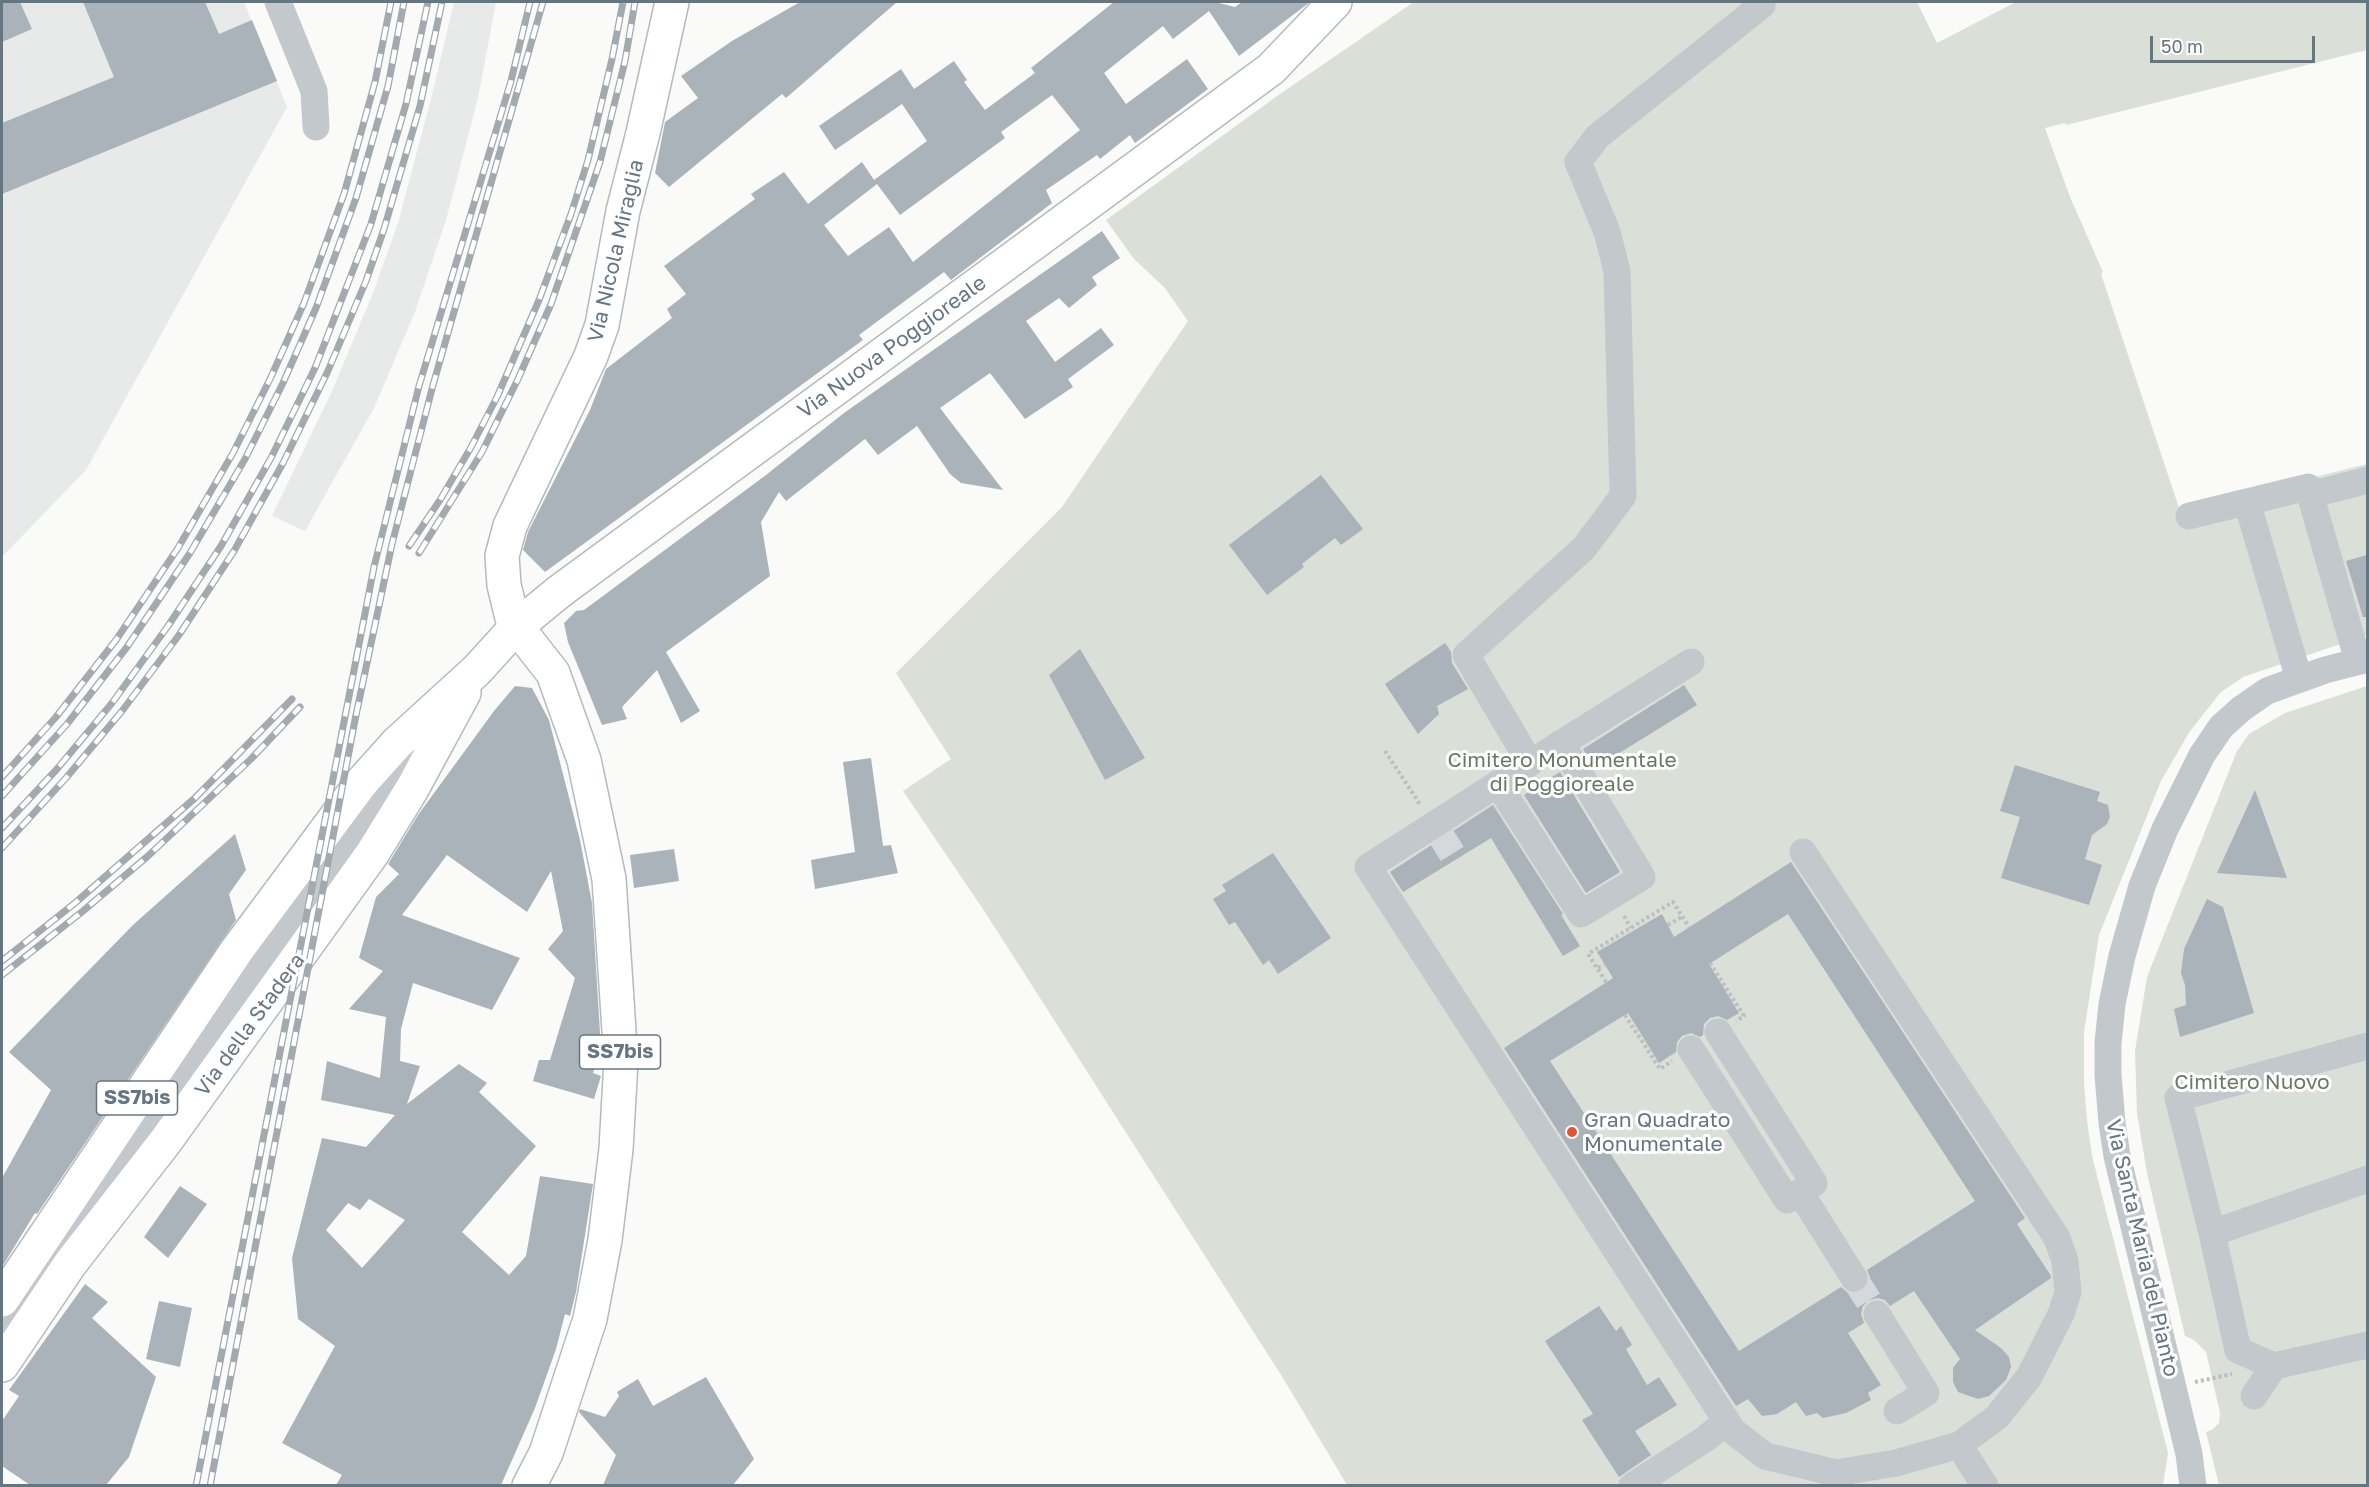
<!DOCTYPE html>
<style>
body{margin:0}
#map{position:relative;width:2369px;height:1487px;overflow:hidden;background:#fafaf8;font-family:"Golos Text",sans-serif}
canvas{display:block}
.frame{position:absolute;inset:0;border:3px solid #657683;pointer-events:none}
.scale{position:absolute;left:2150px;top:36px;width:165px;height:27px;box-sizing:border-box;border:3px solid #657683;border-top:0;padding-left:8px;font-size:18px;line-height:21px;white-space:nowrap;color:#657683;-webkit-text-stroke:4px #fff;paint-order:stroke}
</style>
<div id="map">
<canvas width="2369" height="1487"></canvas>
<div class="frame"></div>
<div class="scale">50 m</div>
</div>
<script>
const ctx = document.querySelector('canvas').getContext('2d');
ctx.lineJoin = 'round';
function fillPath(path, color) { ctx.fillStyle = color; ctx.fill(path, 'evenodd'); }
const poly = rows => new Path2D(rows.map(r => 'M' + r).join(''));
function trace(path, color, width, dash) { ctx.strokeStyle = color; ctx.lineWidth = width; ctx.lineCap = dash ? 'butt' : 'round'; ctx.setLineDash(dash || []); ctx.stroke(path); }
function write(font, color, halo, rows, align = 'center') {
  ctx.font = font + ' "Golos Text",sans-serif'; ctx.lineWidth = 6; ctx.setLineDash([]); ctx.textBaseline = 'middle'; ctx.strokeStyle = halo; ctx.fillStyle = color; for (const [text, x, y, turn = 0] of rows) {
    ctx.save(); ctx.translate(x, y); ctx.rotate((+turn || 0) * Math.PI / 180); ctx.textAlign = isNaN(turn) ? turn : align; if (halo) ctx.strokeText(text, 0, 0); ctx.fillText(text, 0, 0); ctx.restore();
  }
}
fillPath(poly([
 [2,2,244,2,287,107,86,470,2,557],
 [454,2,496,2,478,98,446,220,415,312,374,408,305,531,272,516,332,391,373,293,398,223,432,95]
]), '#e8e9e9');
fillPath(poly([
 [1414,2,1917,2,1937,43,2016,2,2367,2,2367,50,2066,125,2065,123,2045,128,2070,197,2103,272,2101,274,2180,511,2367,464,2367,635,2243,677,2221,692,2190,731,2161,781,2099,935,2084,1032,2084,1083,2087,1120,2092,1156,2168,1453,2163,1485,1347,1485,1283,1378,985,912,903,791,951,759,896,673,1062,507,1188,321,1164,287,1134,259,1106,220,1280,94],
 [2367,686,2367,1485,2219,1485,2206,1432,2213,1429,2219,1423,2220,1413,2206,1352,2194,1340,2185,1336,2147,1173,2137,1113,2135,1051,2147,977,2237,751,2249,734,2285,713]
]), '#dadfd7');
fillPath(poly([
 [2,2,20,2,32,29,2,42],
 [83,2,205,2,219,34,252,20,277,81,2,194,2,123,114,77],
 [800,2,897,2,786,98,782,94,669,187,655,173,665,122,698,98,681,76,732,41],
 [1114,2,1221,2,1219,3,1235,7,1242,2,1310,2,1239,56,1209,11,1173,39,1163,26,1104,73,1126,104,1187,59,1208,89,1135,143,1130,135,1100,159,1097,155,1046,190,1052,203,951,280,944,272,859,335,863,340,545,572,523,550,528,532,590,410,606,369,672,318,667,309,686,294,664,266,755,199,751,194,784,172,808,204,862,162,874,180,927,141,902,104,835,150,819,126,901,69,914,89,954,61,967,80,964,82,985,110,1035,73,1031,68],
 [1052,95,1080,130,913,262,889,227,848,256,824,225,877,184,900,215,1005,138,1001,132],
 [1102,231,1120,258,1092,277,1097,285,1069,308,1059,298,1026,321,1055,362,1101,328,1114,345,1068,379,1073,387,1025,419,990,373,940,408,1003,490,961,483,950,474,917,426,878,455,865,439,786,501,779,492,761,522,770,576,666,652,700,711,681,723,657,670,622,707,627,719,602,725,568,642,564,623,576,611,584,610,766,475,844,413],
 [1321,475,1363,529,1341,545,1335,538,1302,564,1304,567,1267,595,1229,545],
 [2367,555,2367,617,2363,617,2346,561],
 [1445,643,1451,652,1452,663,1468,689,1437,706,1439,714,1418,734,1385,684],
 [1080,649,1145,758,1105,780,1049,675],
 [1684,685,1697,705,1595,768,1583,749],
 [515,686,532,688,549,720,580,840,592,903,601,1049,593,1073,601,1076,594,1099,533,1081,539,1060,550,1060,575,978,548,949,563,931,551,871,527,912,447,855,402,915,520,958,492,1010,413,983,401,1029,400,1061,420,1066,407,1104,459,1064,487,1083,479,1092,536,1146,462,1232,509,1275,526,1256,540,1176,593,1184,576,1292,570,1316,565,1314,556,1349,535,1408,501,1485,336,1485,342,1475,282,1443,335,1346,298,1319,292,1258,322,1138,366,1147,395,1115,321,1100,327,1061,380,1078,386,1017,349,1009,383,971,359,958,376,897,399,874,388,864,418,815,494,711],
 [369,1199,405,1220,362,1268,326,1230,348,1203,360,1210],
 [871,758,883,846,891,845,898,873,815,889,811,860,855,852,843,762],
 [2015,765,2100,792,2097,801,2108,805,2110,817,2107,824,2092,835,2085,859,2102,865,2089,905,2001,878,2020,817,2000,811],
 [1560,772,1620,872,1586,893,1524,795],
 [2255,790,2287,878,2217,873],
 [1493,805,1563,914,1561,915,1580,946,1563,956,1491,838,1403,892,1390,872],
 [235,834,246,870,229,894,236,920,37,1214,35,1213,2,1267,2,1178,51,1090,9,1052,133,925],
 [674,849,679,881,634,888,630,855],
 [1273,853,1331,938,1278,974,1269,960,1263,965,1235,922,1229,925,1213,899,1226,891,1222,885],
 [1791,862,2025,1218,2017,1224,2051,1276,2051,1278,1975,1330,2001,1348,2009,1357,2011,1367,2006,1380,1989,1396,1978,1399,1958,1392,1953,1382,1953,1368,1960,1359,1914,1291,1890,1306,1885,1300,1877,1298,1868,1301,1863,1306,1861,1314,1864,1323,1848,1333,1881,1385,1868,1393,1871,1400,1846,1413,1823,1418,1817,1413,1806,1416,1796,1402,1777,1414,1762,1416,1748,1399,1736,1406,1504,1048,1613,978,1597,952,1662,914,1674,937],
 [1788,914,1975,1201,1867,1270,1870,1277,1868,1285,1862,1292,1854,1294,1847,1292,1841,1287,1739,1351,1550,1061,1628,1013,1659,1063,1676,1052,1677,1042,1682,1036,1691,1033,1700,1037,1703,1035,1704,1024,1710,1018,1718,1016,1727,1020,1739,1013,1709,964],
 [2207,899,2223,907,2254,1013,2180,1037,2174,1009,2186,1005,2185,985,2181,973,2184,949],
 [180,1186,207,1204,168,1258,144,1237],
 [85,1284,108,1302,92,1318,156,1377,129,1457,106,1485,30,1485,2,1466,2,1421,19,1396,9,1390],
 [159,1301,192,1308,180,1367,146,1359],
 [1599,1306,1616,1331,1621,1326,1632,1345,1626,1349,1647,1385,1659,1377,1677,1405,1635,1431,1651,1455,1619,1477,1582,1420,1593,1414,1545,1341],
 [706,1377,754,1459,733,1485,603,1485,616,1455,579,1412,580,1409,605,1417,619,1396,617,1392,638,1379,653,1406]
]), '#aab3b9');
trace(poly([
 [1438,831,1456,860],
 [1854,1278,1877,1314]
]), '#d5d9db', 27, [27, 14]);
const major = poly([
 [2,1300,237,950,362,782,397,743,477,670,516,627,560,591,1271,69,1335,2],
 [2,1365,70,1264,165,1142,372,854,412,789,464,693],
 [529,1486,546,1453,590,1319,605,1240,616,1149,621,1061,609,879,584,760,553,673,513,622,504,585,502,556,510,526,591,356,602,325,623,211,643,133,672,2]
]);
trace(major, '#b5babe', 36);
trace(poly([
 [1385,751,1421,806],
 [1624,916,1631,928],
 [1668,925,1682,917],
 [1710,963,1744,1016,1736,1021],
 [1598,968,1604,965],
 [1606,982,1588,954,1673,902,1689,927],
 [1625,1015,1660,1069,1672,1061],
 [2195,1382,2232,1374]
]), '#bbbfc2', 4, [3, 3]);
trace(poly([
 [278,2,314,91,316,127],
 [1762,2,1762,5,1597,137,1578,162,1607,232,1617,271,1623,496,1584,548,1466,655,1530,763,1368,867,1733,1431,1765,1456,1836,1473,1896,1463,1959,1445,1997,1417,2029,1377,2061,1314,2068,1292,2065,1261,2057,1238,1803,852],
 [2310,495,2368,480],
 [2247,502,2299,679],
 [2189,516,2308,487,2358,661],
 [1546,753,1691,662],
 [1498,784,1581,914,1642,877,1561,743],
 [1718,1032,1814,1183,1800,1192],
 [1691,1049,1787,1200,1800,1192,1854,1278],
 [2212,1233,2178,1098,2368,1046],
 [1877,1314,1926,1393,1897,1411],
 [2,1331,365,819,426,739],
 [2274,1366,2238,1350,2212,1233,2368,1179],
 [2254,1396,2274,1366,2368,1345],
 [1959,1445,1985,1486],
 [1632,1486,1705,1439,1727,1421],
 [2193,1486,2189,1454,2117,1156,2112,1123,2108,1075,2108,1043,2112,1004,2122,956,2142,886,2165,829,2202,755,2221,727,2241,709,2267,691,2325,670,2368,659]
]), '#c3c8cc', 27);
trace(major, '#fff', 33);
const rail = poly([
 [409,546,440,500,470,449,497,397,539,300,571,214,588,160,612,59,623,2],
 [419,553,482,452,518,379,551,304,600,162,625,61,635,2],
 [2,777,56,717,116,640,178,548,233,453,271,377,304,303,344,194,375,82,391,2],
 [2,796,67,724,127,647,190,553,245,459,283,383,316,308,356,198,388,86,404,2],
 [2,828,57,769,112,703,168,626,221,546,271,458,315,368,371,224,406,104,428,2],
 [2,848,66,778,122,711,179,635,234,551,283,463,327,373,366,281,384,229,420,106,442,2],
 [2,961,75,903,195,798,292,699],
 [2,975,83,911,148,856,251,759,300,707],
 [196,1486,374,567,419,386,511,81,530,2],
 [210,1486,355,720,392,544,433,385,543,2]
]);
trace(rail, '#a2aab0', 7);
trace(rail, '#fff', 4.5, [14]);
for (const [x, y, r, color] of [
 [1572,1132,6,"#e4572e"]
]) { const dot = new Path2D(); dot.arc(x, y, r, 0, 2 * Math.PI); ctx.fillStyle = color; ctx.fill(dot); trace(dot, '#fff', 2); }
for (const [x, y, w] of [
 [620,1052,81],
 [137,1098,81]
]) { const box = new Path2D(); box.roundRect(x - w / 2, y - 17, w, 34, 4.5); ctx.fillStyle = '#fff'; ctx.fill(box); trace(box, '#657683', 1.5); }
write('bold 20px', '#657683', null, [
 ["SS7bis",620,1052],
 ["SS7bis",137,1098]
]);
write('21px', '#657683', '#fff', [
 ["Via Nicola Miraglia",616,251,-77],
 ["Via Nuova Poggioreale",892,347,-36],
 ["Via della Stadera",250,1025,-54],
 ["Via Santa Maria del Pianto",2142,1248,77]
]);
write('21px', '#687a64', '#fff', [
 ["Cimitero Monumentale",1562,760],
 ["di Poggioreale",1562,784],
 ["Cimitero Nuovo",2252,1082]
]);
write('21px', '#657683', '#fff', [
 ["Gran Quadrato",1584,1120],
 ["Monumentale",1584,1144]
], 'left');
</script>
